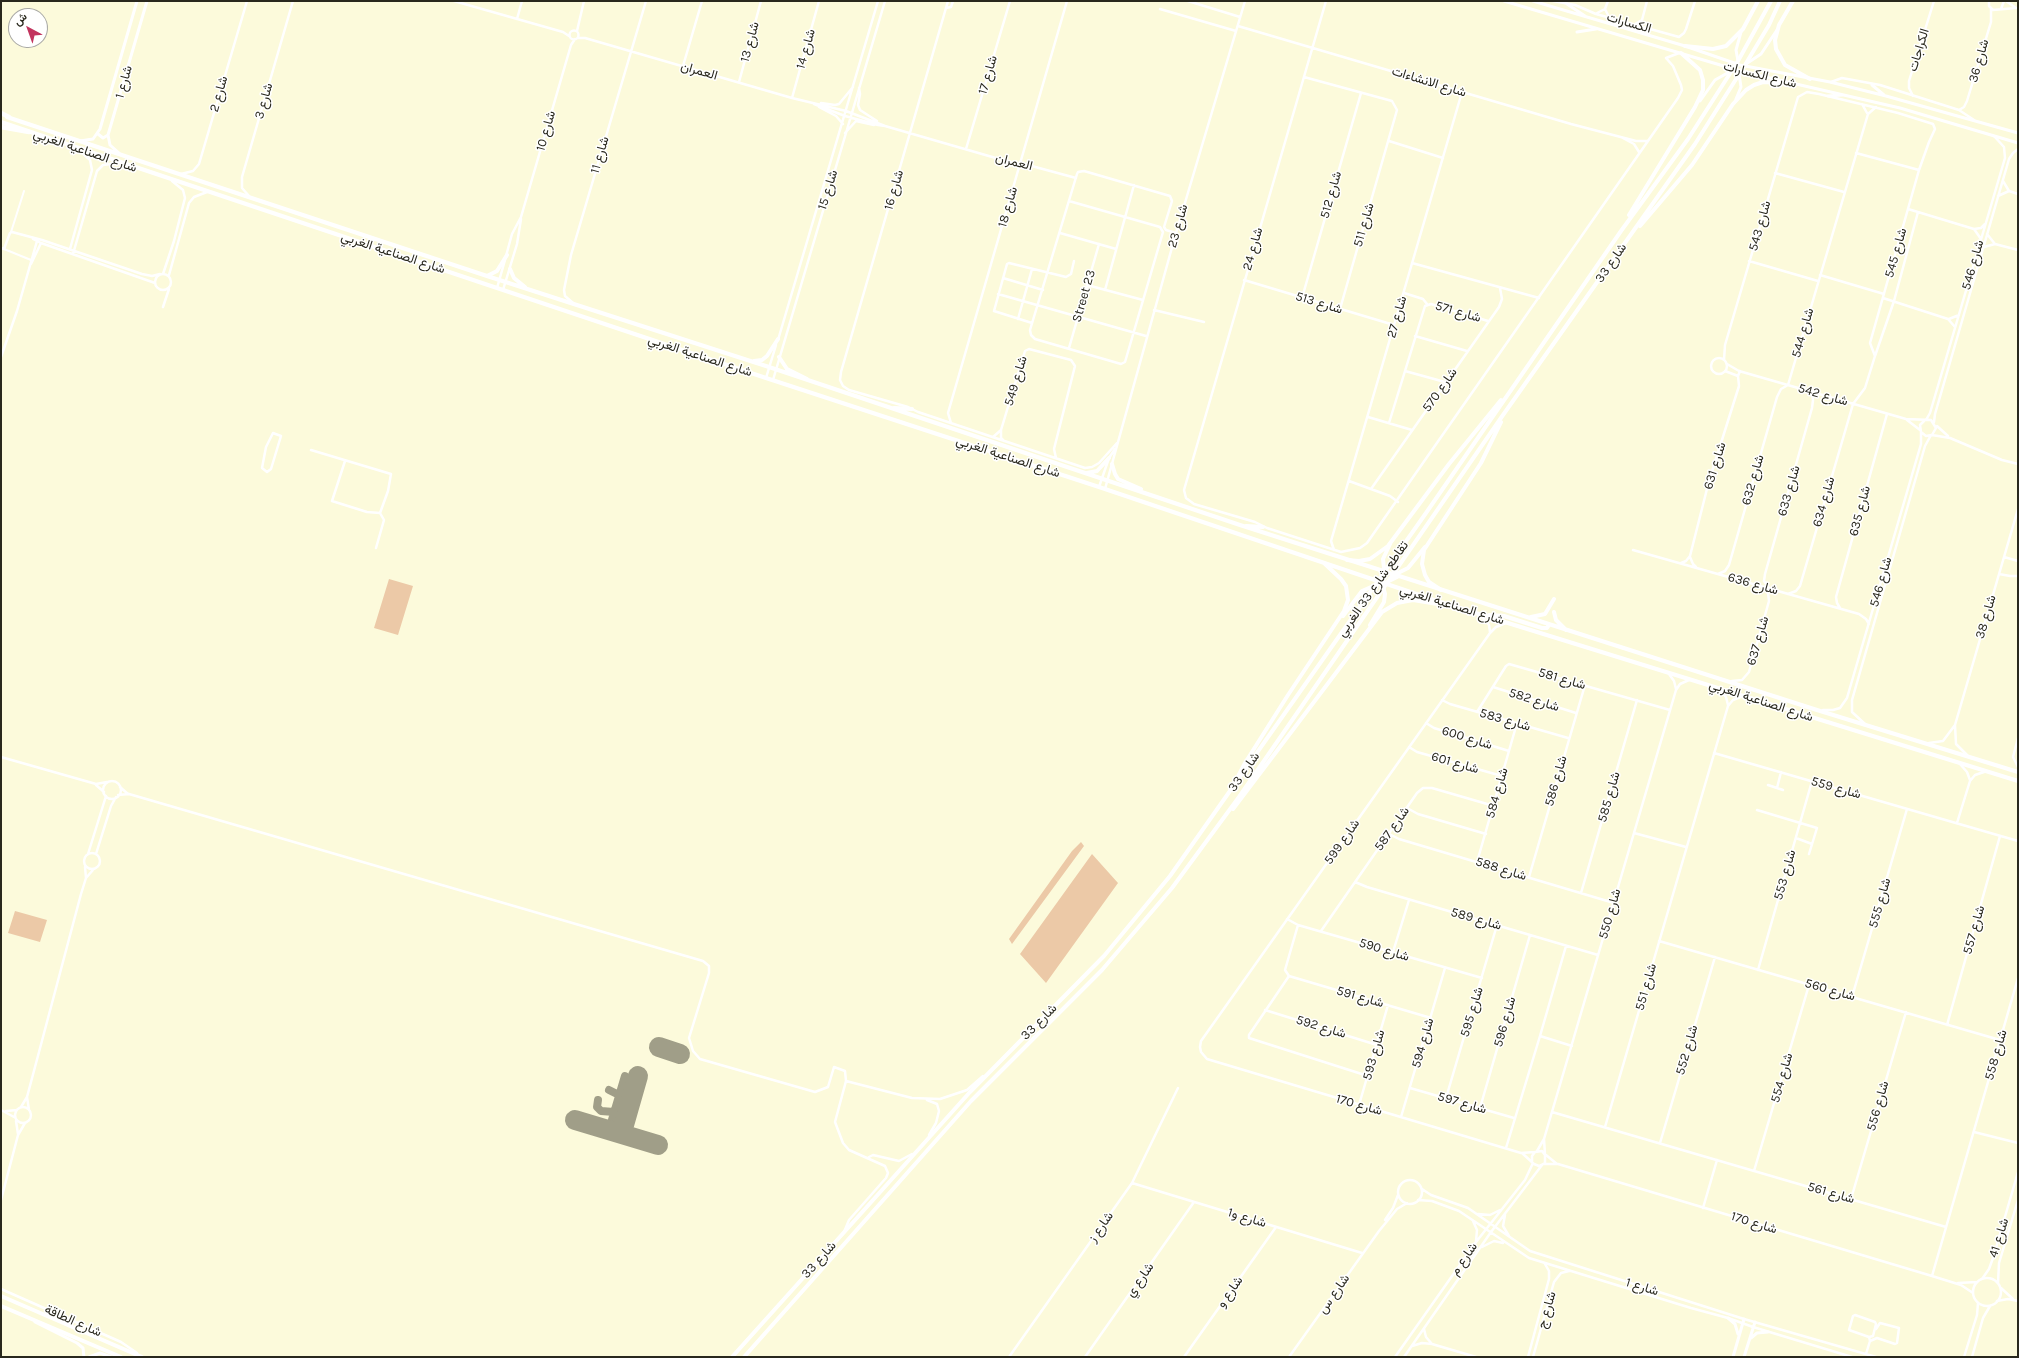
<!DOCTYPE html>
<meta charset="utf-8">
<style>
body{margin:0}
#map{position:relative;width:2019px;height:1358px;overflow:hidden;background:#fcfadb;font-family:Karla,Vazirmatn,sans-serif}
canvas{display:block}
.frame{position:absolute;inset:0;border:2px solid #29281d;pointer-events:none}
.north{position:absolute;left:8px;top:8px;width:40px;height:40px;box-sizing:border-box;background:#fff;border:1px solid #a9a9a5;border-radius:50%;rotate:319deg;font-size:11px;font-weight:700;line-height:16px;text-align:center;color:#29281d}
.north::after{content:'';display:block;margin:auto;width:14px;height:18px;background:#c2345e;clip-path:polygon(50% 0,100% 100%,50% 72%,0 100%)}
</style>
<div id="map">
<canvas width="2019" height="1358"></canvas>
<div class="frame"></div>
<div class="north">ش</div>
</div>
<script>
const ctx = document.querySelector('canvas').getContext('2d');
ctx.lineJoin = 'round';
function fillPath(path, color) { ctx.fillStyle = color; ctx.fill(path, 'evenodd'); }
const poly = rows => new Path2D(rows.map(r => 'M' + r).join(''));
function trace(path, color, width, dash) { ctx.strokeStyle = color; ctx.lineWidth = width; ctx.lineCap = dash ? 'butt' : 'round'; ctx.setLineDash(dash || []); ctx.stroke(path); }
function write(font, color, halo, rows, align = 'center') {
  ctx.font = font + ' Karla,Vazirmatn,sans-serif'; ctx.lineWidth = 3; ctx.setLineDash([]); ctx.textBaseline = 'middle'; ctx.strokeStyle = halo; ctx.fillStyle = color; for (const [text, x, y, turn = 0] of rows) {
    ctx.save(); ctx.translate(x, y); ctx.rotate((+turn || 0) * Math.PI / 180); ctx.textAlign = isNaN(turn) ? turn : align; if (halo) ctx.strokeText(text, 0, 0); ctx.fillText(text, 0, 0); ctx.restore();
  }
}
fillPath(poly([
 [389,579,413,586,398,635,374,628],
 [1081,842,1084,846,1012,944,1009,939,1072,851],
 [1092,854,1118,883,1046,983,1020,954],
 [15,911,47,920,40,942,8,933]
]), '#ecc9a7');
trace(poly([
 [609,1090,619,1095],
 [598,1100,597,1107,601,1111,614,1112],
 [609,1130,625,1076]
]), '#a09e88', 8);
trace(poly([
 [659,1047,680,1054],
 [575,1120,658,1145],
 [622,1132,638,1076]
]), '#a09e88', 20);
trace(poly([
 [11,232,24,191],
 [4,249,31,260]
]), '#fff', 2);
trace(poly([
 [454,1,563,32,569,36],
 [948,1,841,372,840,380,843,386,849,390,908,407,918,412,1085,468,1092,467,1099,463,1117,443],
 [1188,1,1240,17],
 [1326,1,1184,490,1186,498,1194,504,1255,522,1267,528,1341,552,1360,548,1367,543,1678,98,1682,90,1681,85,1673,66,1666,58],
 [1553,1,1575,5,1596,14,1679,37,1684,33,1686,29,1695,1],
 [1608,1,1605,9,1609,17],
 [1989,1,1989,6,1993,10,2016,8],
 [2006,1,2016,8],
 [946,8,951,7,953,1],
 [1160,9,1236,31],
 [2001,9,2004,1],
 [1597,13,1605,9],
 [517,19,522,1],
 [1635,24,1642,20,1647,1],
 [1238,26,1571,124,1636,141,1647,141],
 '569.5 35a4.5 4.5 0 1 1 9 0a4.5 4.5 0 1 1-9 0Z',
 [577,31,584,1],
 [578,38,585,38,792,98,846,111,885,126],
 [1666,58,1679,53],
 [683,66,702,1],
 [1304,77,1392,101,1397,110,1340,309],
 [739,82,761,1],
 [1831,82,1842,78,1880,85,1959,110,1974,120],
 [859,88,860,94,858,105,860,110,877,121],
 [1913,96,1909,88,1909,81,1934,1],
 [792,98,819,1],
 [821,103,835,105,839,104,853,87],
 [814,104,845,116,878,125,885,126,1020,165,1028,165,1076,178],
 [1862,104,1867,113],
 [819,107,836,116,843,124],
 [1959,110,1964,107,1967,101,1991,22,1991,8],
 [845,133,856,121,874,125],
 [1621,137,1634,144,1639,152],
 [1389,141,1443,158],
 [966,149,1010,1],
 [1856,153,1919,170],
 [1775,173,1844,192],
 [181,174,193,171,199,164,247,1],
 [2003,181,2009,191],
 [249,196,242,188,242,177,293,1],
 [1998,196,2009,191,2018,194],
 [1069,201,1160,227,1163,232,1125,362,1121,364,1035,339,1031,335,1030,330,1077,174,1078,172,1084,171,1170,196,1172,201,1164,227,1166,230,1176,233],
 [1908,209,1974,229,1981,228,1985,224],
 [1974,229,1981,239],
 [1060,233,1116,249],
 [1987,234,1995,244],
 [33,239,41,243,155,283],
 [1984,247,1995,244,2018,250],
 [1,248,4,249,10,233,12,232,42,240,142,274,152,276,160,274],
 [70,249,92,170,90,160,79,150],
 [73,254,97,171,103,165,119,163],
 [506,256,512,234,521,217,571,45,575,39],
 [1749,261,1818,281],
 [1412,263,1539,298],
 [31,264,41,243],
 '155 282a8 8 0 1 1 16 0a8 8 0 1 1-16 0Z',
 [163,274,174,241,185,198,183,190,172,181],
 [169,275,189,203,194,197,207,192],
 [1820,275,1884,294],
 [1003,278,1043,290],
 [1244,280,1394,325],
 [1087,285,1143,300],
 [497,288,505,260],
 [503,290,517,244,521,219],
 [1105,290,1134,185],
 [1404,293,1423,299,1427,304],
 [998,294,1146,336],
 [1302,298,1361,93],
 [1883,298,1948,319,1955,327],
 [573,303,565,296,564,290,571,255,646,1],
 [163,307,169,289],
 [1154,310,1204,322],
 [1018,319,1032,269],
 [1949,319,1959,315],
 [1032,323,994,311,1007,264,1009,263,1066,277,1071,274,1074,261],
 [1415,336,1467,351],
 [778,340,878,1],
 [1069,348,1099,244],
 [1875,356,1894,301,1918,212],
 [1,357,17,311,37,241],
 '1711 366a8 8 0 1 1 16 0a8 8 0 1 1-16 0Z',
 [1724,360,1725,345,1798,97,1807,92,1819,94,1898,113,1933,124,1935,129,1929,142,1919,170,1870,343,1875,356,1865,388,1853,404,1800,586,1796,591,1788,594],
 [1727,364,1739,371,1906,419,1931,420,1936,428,1932,435,1926,436,1921,432,1920,425,1924,421],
 [1405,371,1445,382],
 [1725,371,1738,376,1740,371],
 [766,378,776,345],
 [773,380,885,1],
 [1368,417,1412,430],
 [1907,420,1920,430],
 [1926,420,1930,413,2005,158,2004,147,1994,136],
 [1934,422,1935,414,2009,159,2013,153,2018,149],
 [951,423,948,413,1067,1],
 [1389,423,1425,306,1431,304,1488,321],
 [1937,426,1948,436],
 [273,433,281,436,271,469,267,472,262,468,266,447,273,433],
 [1932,435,1950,438,2002,460,2018,464],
 [993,437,1001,430],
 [1004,441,1001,438,1001,430,1025,351,1029,349,1071,360,1075,366,1054,449,1056,458],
 [311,450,391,474,388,491,380,513,384,520,376,548],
 [345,461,332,501,367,512,380,513],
 [1349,481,1390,496,1398,502],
 [1099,487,1109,458,1115,449],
 [1105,489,1176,233,1245,1],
 [1371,489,1499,307,1502,299,1500,288],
 [1334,550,1331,541,1462,92],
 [1633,550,1859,614,1866,619,1869,624],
 [1690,557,1693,564,1696,567],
 [2004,557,2018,561],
 [1681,563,1686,561,1690,556,1709,481,1739,386,1738,376],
 [1718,574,1725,571,1729,565,1777,397,1781,389,1788,385,1868,114,1876,107],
 [1999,574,2010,576,2018,576],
 [1769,588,1764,581,1765,574,1812,408,1813,400,1812,392],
 [1840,608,1837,603,1836,597,1887,414],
 [1481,616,1489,625,1490,632],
 [1506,623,1496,627,1490,633,1201,1041,1200,1047,1201,1052,1207,1059,1521,1153,1535,1152],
 [1669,674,1674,681,1676,689],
 [1732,681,1742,680,1749,672,1769,601,1768,593,1763,587],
 [1493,687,1576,713],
 [1720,689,1726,697,1728,705],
 [1442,700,1450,704,1568,738],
 [1823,710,1833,710,1840,708,1847,698,1921,444,1921,432],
 [1477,712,1506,666,1509,664,1670,710],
 [1426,723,1434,728,1509,751],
 [1865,724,1852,712,1852,700,1925,446,1931,435],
 [1955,725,1956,744,1967,755],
 [2018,738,2013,757,2018,767],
 [1929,743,1943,741,1955,725,2018,509],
 [1409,747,1417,752,1502,776],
 [1714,753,2018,841],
 [1,757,96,784,107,782],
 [1960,764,1967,772,1970,780],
 '103 790a9 9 0 1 1 18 0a9 9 0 1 1-18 0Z',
 [96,785,104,792],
 [1768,785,1783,790],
 [120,787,128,794],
 [1777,788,1781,772],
 [118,795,129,794,703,961,709,966,709,973,689,1038,693,1051,700,1059,815,1092,828,1087,834,1067,845,1071,846,1081,835,1122,843,1143,849,1150,885,1166,888,1173,886,1178,849,1220,844,1232],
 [1407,808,1418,814,1486,834],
 [1757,810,1817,828,1809,854],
 [1957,823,1970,781,1975,775,1984,772],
 [1634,833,1686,847],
 [1389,834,1399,839,1614,903],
 [1796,838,1812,844],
 '84 861a8 8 0 1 1 16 0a8 8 0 1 1-16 0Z',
 [88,854,106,796],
 [96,854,111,806,116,797],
 [1477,862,1517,723],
 [85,867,86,878],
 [1529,877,1585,685],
 [1355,882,1367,887,1598,955],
 [1581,893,1637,700],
 [1287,919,1298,925,1482,978],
 [1321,931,1417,793,1423,788,1432,788,1494,806],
 [1659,941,2000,1040],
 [1393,952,1409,900],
 [1758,970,1812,781],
 [1289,976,1249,1035,1249,1038,1368,1076],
 [1289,976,1431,1018],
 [1289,976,1285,970,1298,925],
 [1852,997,1907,809],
 [1265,1010,1377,1045],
 [1947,1025,2000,836],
 [1540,1036,1572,1046],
 [846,1081,912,1098,940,1099,967,1090,983,1076],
 [1410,1088,1514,1118],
 [1446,1098,1497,925],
 [927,1100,937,1104,939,1111,936,1123,929,1135],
 [1359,1105,1388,1005],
 '15 1115a8 8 0 1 1 16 0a8 8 0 1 1-16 0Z',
 [21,1107,27,1097],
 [1480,1108,1530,935],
 [1,1110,14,1117],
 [29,1110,27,1097,39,1052,81,894,86,878,93,870],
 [6,1111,17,1110],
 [1552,1112,1946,1227],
 [1401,1117,1445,968],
 [16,1121,18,1134],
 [1605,1127,1728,706,1733,700,1743,696],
 [1974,1132,2018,1143],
 [1544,1139,1545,1154],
 [1660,1143,1715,957],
 [1506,1148,1540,1036,1566,946],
 [1537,1151,1544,1139,1676,690,1680,684,1689,680],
 [1522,1153,1534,1164,1539,1166,1545,1163,1545,1155,1542,1151,1535,1152,1532,1156,1532,1161],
 [1546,1155,1557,1164],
 [869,1157,873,1155,899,1161,912,1154],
 [1543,1164,1558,1164,1932,1276,1961,1285,1973,1293],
 [1754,1171,1809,985],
 '1398 1192a12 12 0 1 1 24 0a12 12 0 1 1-24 0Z',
 [1132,1183,1362,1253],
 [1422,1189,1431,1195,1468,1208,1530,1251,1744,1319,1876,1357],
 [1851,1199,1906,1012],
 [1,1200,18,1135,25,1123],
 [1418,1200,1432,1201,1459,1211,1529,1258,1691,1308,1728,1318,1753,1327,1852,1357],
 [1703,1208,1717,1160],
 [1478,1214,1490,1215,1500,1210],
 [1505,1215,1503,1226,1509,1236],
 [1385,1220,1393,1208,1398,1195],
 [1473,1221,1477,1230,1476,1241],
 [1482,1247,1494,1241,1503,1243],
 [1932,1276,2018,978],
 '1973 1292a14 14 0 1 1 28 0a14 14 0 1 1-28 0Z',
 [1982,1279,1989,1269,1993,1258,2018,1172],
 [1958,1283,1977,1282],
 [1998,1283,1999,1263,2018,1200],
 [2001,1288,2013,1299],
 [1,1289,121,1342,137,1353],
 [1997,1301,2008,1299,2018,1301],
 [1424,1329,1426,1337,1432,1344],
 [1870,1341,1877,1338,1895,1344,1897,1343,1899,1328,1880,1323,1876,1329],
 [1412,1346,1422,1343,1432,1344,1476,1357],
 [1866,1354,1870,1341,1869,1337,1849,1330,1853,1316,1855,1315,1875,1322,1876,1324,1873,1336,1869,1337],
 [1009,1357,1132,1183,1178,1088],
 [1085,1357,1194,1202],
 [1184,1357,1276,1227],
 [1289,1357,1379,1231,1397,1209,1407,1203],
 [1395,1357,1476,1242,1525,1180,1533,1163],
 [1404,1357,1491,1232,1542,1165],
 [1528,1357,1549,1279,1549,1271,1545,1264],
 [1533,1357,1554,1282,1561,1273,1569,1271],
 [1964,1357,1977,1315,1978,1303],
 [1972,1357,1983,1318,1990,1306]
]), '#fff', 2.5);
trace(poly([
 [1504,1,1744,72,1900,108,2018,143],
 [1533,1,1685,46,1740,65,1830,82,1886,96,2018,133],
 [1567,4,1585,16],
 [1577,32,1596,29],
 [1738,61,1736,50,1741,32],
 [1746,64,1761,54,1777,30],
 [1872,85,1884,95],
 [1828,96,1842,95],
 [1736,99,1741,87,1739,74],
 [1700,101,1715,80,1731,71],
 [98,134,103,138,108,135],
 [80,141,93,139,100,129,137,1],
 [119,153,110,145,108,135,147,1],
 [1728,1318,1735,1324,1738,1334],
 [35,1322,77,1343,83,1348,84,1357],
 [1751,1338,1757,1333,1768,1332],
 [89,1357,100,1353,111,1357],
 [1733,1357,1744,1319],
 [1744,1357,1755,1322]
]), '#fff', 3);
trace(poly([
 [7,117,487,276,769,367,1240,525,1817,710,2018,772],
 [1,122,766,378,1099,487,1446,604],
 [510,269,514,278,525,287],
 [487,276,497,271,507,255],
 [779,357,787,369,807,379],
 [754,361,762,360,767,356,778,339],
 [894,408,912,409],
 [1112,464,1115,474,1118,479,1141,489],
 [1087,473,1097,471,1109,458],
 [1246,526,1263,527],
 [1386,571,1384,568,1383,559,1390,544],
 [1396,574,1408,568,1425,547],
 [1387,582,1399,576],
 [1453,606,2018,781],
 [1554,612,1556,620,1566,630],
 [1489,615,1504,616,1542,628,1547,628,1549,625],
 [1343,616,1362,591,1378,584],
 [1531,617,1545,614,1554,599],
 [1370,625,1384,602,1385,594,1383,586],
 [1,1296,142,1357],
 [1,1306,121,1357]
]), '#fff', 4);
trace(poly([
 [1793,1,1779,25,1775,40,1776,49,1785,65,1810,79],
 [1685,46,1713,49,1726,46,1743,29,1758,1],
 [1629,215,1695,107,1703,90,1703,80,1700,70,1681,53],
 [1640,226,1692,165,1733,104,1746,90,1754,85,1763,82,1786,83],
 [1347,560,1359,561,1370,559,1388,546,1449,464,1501,400],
 [1441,590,1429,582,1425,575,1422,564,1424,550,1481,463,1501,422],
 [1234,784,1245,763,1288,695,1344,611,1348,600,1346,586,1341,579,1325,564],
 [1233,809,1382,612,1397,603,1413,600,1456,607],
 [732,1357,970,1092,1104,956,1170,876,1426,513,1621,231,1688,139,1738,61,1771,1],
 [744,1357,971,1101,1102,970,1172,888,1239,797,1503,415,1695,144,1745,65,1769,25,1780,1]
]), '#fff', 4);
trace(poly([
 [1,113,9,117],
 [1,127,29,132]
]), '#fff', 4.5);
write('13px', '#29281d', '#fff', [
 ["الكسارات",1629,23,16],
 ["شارع 13",750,42,-75],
 ["شارع 14",806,49,-74],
 ["الكراجات",1919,50,-73],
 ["شارع 36",1979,61,-74],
 ["العمران",699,71,16],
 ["شارع 17",988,75,-74],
 ["شارع الكسارات",1760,75,14],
 ["شارع 1",124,82,-74],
 ["شارع الانشاءات",1429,82,17],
 ["شارع 2",219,94,-74],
 ["شارع 3",264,101,-74],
 ["شارع 10",546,131,-74],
 ["شارع الصناعية الغربي",85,151,19],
 ["شارع 11",600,155,-74],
 ["العمران",1014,162,14],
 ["شارع 15",828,190,-73],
 ["شارع 16",894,190,-74],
 ["شارع 512",1331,195,-74],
 ["شارع 18",1008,207,-74],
 ["شارع 511",1364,225,-74],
 ["شارع 23",1178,226,-74],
 ["شارع 543",1760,226,-74],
 ["شارع 24",1253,249,-74],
 ["شارع الصناعية الغربي",393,253,18],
 ["شارع 545",1896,253,-74],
 ["شارع 33",1611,263,-55],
 ["شارع 546",1973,265,-74],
 ["Street 23",1084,296,-74],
 ["شارع 513",1319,303,17],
 ["شارع 571",1458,312,16],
 ["شارع 27",1397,317,-74],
 ["شارع 544",1803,333,-74],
 ["شارع الصناعية الغربي",700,356,18],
 ["شارع 549",1016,381,-73],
 ["شارع 570",1440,390,-55],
 ["شارع 542",1823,395,16],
 ["شارع الصناعية الغربي",1008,457,18],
 ["شارع 631",1715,466,-73],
 ["شارع 632",1753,480,-74],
 ["شارع 633",1789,491,-74],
 ["شارع 634",1824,502,-74],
 ["شارع 635",1860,511,-75],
 ["شارع 546",1881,582,-74],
 ["شارع 636",1753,584,16],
 ["تقاطع شارع 33 الغربي",1373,589,-55],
 ["شارع الصناعية الغربي",1452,605,17],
 ["شارع 38",1986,617,-74],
 ["شارع 637",1758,641,-74],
 ["شارع 581",1562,679,16],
 ["شارع 582",1534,700,17],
 ["شارع الصناعية الغربي",1761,701,18],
 ["شارع 583",1505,720,16],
 ["شارع 600",1467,738,17],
 ["شارع 601",1455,763,16],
 ["شارع 33",1244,772,-55],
 ["شارع 586",1556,781,-74],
 ["شارع 559",1836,788,16],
 ["شارع 584",1497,793,-74],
 ["شارع 585",1609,797,-74],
 ["شارع 587",1392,829,-55],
 ["شارع 599",1342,842,-55],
 ["شارع 588",1501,869,17],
 ["شارع 553",1785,875,-74],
 ["شارع 555",1880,903,-74],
 ["شارع 550",1610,914,-74],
 ["شارع 589",1476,919,16],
 ["شارع 557",1974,930,-74],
 ["شارع 590",1384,950,17],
 ["شارع 551",1646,987,-74],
 ["شارع 560",1830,990,16],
 ["شارع 591",1360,997,16],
 ["شارع 595",1472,1012,-73],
 ["شارع 33",1039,1022,-45],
 ["شارع 596",1505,1022,-74],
 ["شارع 592",1321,1027,17],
 ["شارع 594",1423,1043,-74],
 ["شارع 552",1687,1050,-74],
 ["شارع 593",1374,1055,-74],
 ["شارع 558",1996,1055,-74],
 ["شارع 554",1782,1078,-74],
 ["شارع 597",1462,1103,16],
 ["شارع 170",1359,1105,16],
 ["شارع 556",1878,1106,-74],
 ["شارع 561",1831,1193,16],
 ["شارع و1",1247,1218,17],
 ["شارع 170",1754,1223,17],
 ["شارع ز",1101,1227,-55],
 ["شارع 41",1999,1238,-73],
 ["شارع م",1464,1259,-55],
 ["شارع 33",819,1260,-48],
 ["شارع ي",1140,1280,-55],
 ["شارع 1",1642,1287,17],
 ["شارع و",1230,1292,-55],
 ["شارع س",1334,1294,-55],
 ["شارع ج",1547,1310,-74],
 ["شارع الطاقة",73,1321,24]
]);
</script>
